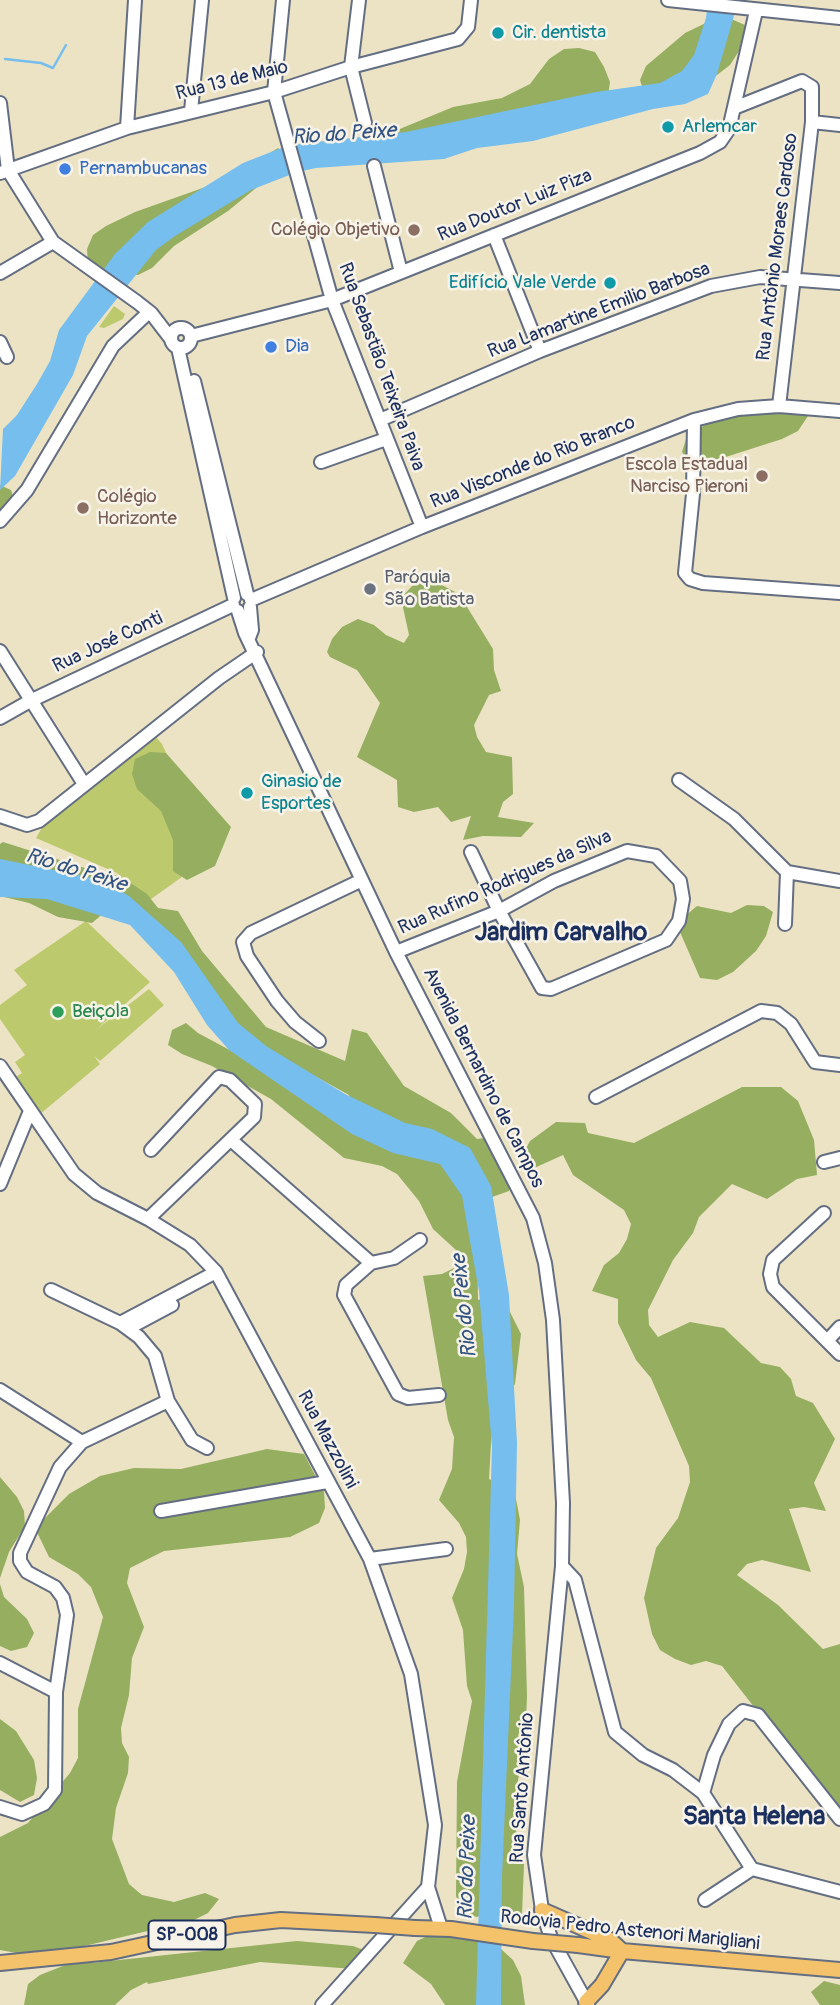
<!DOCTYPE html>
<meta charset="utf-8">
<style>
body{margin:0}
canvas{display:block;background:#ece3c5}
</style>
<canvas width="840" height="2005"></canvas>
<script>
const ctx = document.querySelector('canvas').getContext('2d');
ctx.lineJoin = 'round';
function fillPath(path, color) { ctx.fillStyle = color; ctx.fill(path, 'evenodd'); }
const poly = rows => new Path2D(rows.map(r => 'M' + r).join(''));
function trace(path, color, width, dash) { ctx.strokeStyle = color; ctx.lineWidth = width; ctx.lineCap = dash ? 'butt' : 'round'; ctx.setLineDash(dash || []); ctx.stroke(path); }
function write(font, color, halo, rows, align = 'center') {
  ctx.font = font + ' Pangolin,sans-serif'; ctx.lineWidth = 5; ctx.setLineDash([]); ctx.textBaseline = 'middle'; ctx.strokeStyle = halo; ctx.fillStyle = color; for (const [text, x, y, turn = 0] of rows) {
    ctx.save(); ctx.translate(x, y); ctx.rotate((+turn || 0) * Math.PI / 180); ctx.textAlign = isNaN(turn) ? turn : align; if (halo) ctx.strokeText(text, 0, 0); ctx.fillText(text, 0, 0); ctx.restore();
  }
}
fillPath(poly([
 [114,306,125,314,123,319,104,328,99,327],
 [156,737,162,744,213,855,144,904,117,873,36,838,44,824],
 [86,921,150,982,97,1029,149,989,164,1005,100,1061,94,1056,100,1064,39,1115,13,1079,22,1073,15,1062,25,1055,0,1019,0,1005,27,985,14,970]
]), '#bcca6d');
fillPath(poly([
 [729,18,745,25,739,51,730,65,717,75,675,96,645,96,640,80,646,66,685,33,714,19],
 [579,48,595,52,604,67,610,82,608,96,376,145,390,133,453,107,502,98,530,84,549,59,564,49],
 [278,148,285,156,278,170,228,211,174,246,152,268,138,275,102,271,88,265,87,249,93,235,106,226,135,212,228,179],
 [805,406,808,416,798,431,782,439,707,463,691,464,682,452,687,436,716,418],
 [0,485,11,490,16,505,0,517],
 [428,578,459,594,493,649,494,670,501,691,489,695,474,725,477,737,486,752,512,757,513,794,503,802,498,817,534,823,521,837,483,836,463,840,471,816,451,822,438,807,414,812,398,807,397,780,357,757,380,703,357,670,330,657,327,652,332,639,342,627,358,619,374,625,386,635,404,643,409,635,401,598,412,586],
 [150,752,166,753,231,827,215,866,187,880,173,871,173,840,161,811,137,789,132,774,135,759],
 [3,842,88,869,120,876,147,894,158,908,178,911,202,951,266,1027,345,1061,352,1029,367,1033,404,1086,451,1113,477,1139,484,1138,495,1152,510,1182,509,1191,492,1197,477,1218,478,1300,495,1296,507,1306,521,1334,515,1384,506,1398,493,1407,489,1479,506,1487,516,1499,520,1520,517,1554,524,1587,527,1696,525,1749,514,1798,516,1830,524,1864,522,1915,492,1911,477,1917,462,1913,456,1896,457,1782,472,1701,467,1686,463,1630,452,1598,464,1569,467,1552,466,1537,459,1523,439,1500,452,1469,454,1437,448,1420,423,1276,442,1274,456,1267,457,1251,433,1229,419,1201,397,1174,382,1166,344,1158,271,1099,212,1066,182,1054,168,1045,172,1030,186,1023,198,1033,356,1118,349,1095,248,1039,169,938,105,912,92,923,58,917,29,903,0,896,0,844],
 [747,905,764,906,773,912,766,936,756,951,733,972,717,980,700,978,680,932,685,916,697,906,731,913],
 [742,1087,781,1087,798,1101,814,1140,817,1175,797,1179,767,1199,732,1184,699,1217,693,1233,673,1260,648,1310,649,1325,658,1337,690,1322,724,1328,761,1363,780,1367,791,1379,796,1396,813,1403,835,1439,814,1483,826,1511,804,1507,789,1509,811,1572,762,1560,747,1564,737,1575,778,1605,823,1649,840,1644,840,1817,722,1666,706,1661,691,1665,675,1659,660,1650,652,1634,644,1598,656,1548,678,1518,690,1482,689,1466,651,1378,636,1360,618,1323,618,1299,592,1291,604,1265,619,1253,627,1239,631,1224,624,1210,573,1175,563,1155,532,1169,522,1156,530,1141,556,1122,585,1123,588,1133,634,1143],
 [267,1449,304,1454,324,1492,325,1508,319,1523,290,1537,164,1551,130,1568,127,1583,144,1627,132,1658,129,1695,121,1728,122,1743,129,1757,128,1773,116,1808,112,1839,129,1884,142,1895,174,1902,205,1893,219,1899,208,1913,194,1920,59,1952,27,1955,0,1950,0,1837,28,1823,70,1773,78,1758,78,1709,103,1617,91,1587,78,1574,49,1557,35,1528,69,1494,100,1476,134,1468,181,1469],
 [0,1477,17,1497,24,1511,25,1526,9,1552,0,1578],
 [0,1584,4,1597,27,1619,34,1633,27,1647,11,1651,0,1646],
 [0,1719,16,1731,34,1760,37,1778,34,1795,20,1802,0,1790],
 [436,1932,453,1933,501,1949,513,1960,521,1976,525,2005,445,2005,431,1984,403,1963,417,1941],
 [297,1941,353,1946,369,1952,354,1969,260,1962,148,1984,147,1982,131,1990,115,2005,24,2005,28,1984,40,1975,73,1962,91,1963],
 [824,1981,840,1985,840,2005,820,2005,811,1992]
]), '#95ae60');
fillPath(poly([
 [708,0,735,0,736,9,717,74,708,94,685,104,653,109,533,141,477,148,444,159,316,168,297,172,251,190,175,236,156,250,87,336,73,375,15,476,0,490,3,429,17,415,37,384,50,361,59,330,115,254,148,222,243,163,289,145,406,132,596,92,660,83,682,71,694,55,706,18],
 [0,859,102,880,129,896,181,942,238,1023,266,1046,345,1094,405,1123,432,1129,470,1148,491,1186,509,1295,517,1443,514,1606,502,1876,501,2005,476,2005,492,1447,479,1291,462,1196,440,1164,393,1153,352,1134,229,1050,207,1025,174,972,130,925,47,899,0,897]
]), '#76beee');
trace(poly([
 [5,59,41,63,53,68,66,45]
]), '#76beee', 2.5);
const minor = poly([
 [283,0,274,92,332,300,422,527],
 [359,0,351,67,365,123],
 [668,0,840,18],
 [0,103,8,170,53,242,137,302,151,313,171,339],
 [734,108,802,81,812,87,812,122,779,406],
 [191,111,202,0],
 [812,122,840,125],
 [127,128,135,0],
 [374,166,401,272],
 [0,173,127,128,274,92,351,67,458,39,468,27,471,0],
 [494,235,540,351],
 [0,273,53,242],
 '171 338a10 10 0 1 1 20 0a10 10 0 1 1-20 0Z',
 [191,336,332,300,700,153,720,142,729,129,756,11],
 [0,342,7,357],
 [178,348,234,598],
 [194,381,247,594],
 [380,420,540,351,711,286,760,277,840,283],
 [694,420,693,494,685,573,690,579,703,583,840,593],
 [321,462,386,439],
 [0,521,27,490,113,346,149,312],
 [251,600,422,527,694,420,738,409,779,406,840,411],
 [238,611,245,633,396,952,533,1218,545,1263,553,1320,563,1503,562,1566,534,1855,542,1910,551,1938,588,2005],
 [249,638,252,630,250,607],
 [0,651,84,784],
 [0,718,30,701,233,605],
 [679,780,734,819,787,872,785,924],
 [0,816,27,825,39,821,219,678,257,652],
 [787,872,840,881],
 [396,952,499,911,554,881,627,851,656,856,680,881,683,899,679,921,666,940,551,989,542,988,499,911,471,852],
 [319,1041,295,1022,277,1001,247,956,243,942,251,933,362,880],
 [0,1066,74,1174,97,1193,148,1219,190,1245,216,1272,370,1559,411,1674,435,1825,428,1887,441,1928],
 [596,1097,761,1011,777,1013,791,1024,815,1062,840,1065],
 [231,1140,371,1263],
 [824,1162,840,1158],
 [0,1184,30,1111],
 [824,1213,773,1260,770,1274,773,1287,840,1354],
 [148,1219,254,1117,255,1104,230,1080,219,1077,151,1150],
 [420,1240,394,1258,371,1263,346,1285,344,1295,398,1394,408,1398,439,1395],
 [51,1290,120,1323,139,1337,155,1356,168,1401,192,1440,207,1448],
 [120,1323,216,1272],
 [129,1328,172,1305],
 [827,1341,840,1327],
 [0,1390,82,1442],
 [161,1511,327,1482],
 [370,1559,446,1549],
 [562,1566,575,1580,615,1732,643,1755,673,1770,703,1793,752,1869,840,1892],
 [0,1663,56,1692],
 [703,1793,714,1755,729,1724,743,1711,758,1715,840,1819],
 [0,1807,22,1814,44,1804,55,1790,56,1692,67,1615,63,1598,55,1587,27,1572,20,1561,20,1553,60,1467,82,1442,168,1401],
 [705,1900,752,1869],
 [322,2005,428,1887]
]);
const major = poly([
 [542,1910,610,1940,621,1950],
 [415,1928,451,1929,533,1941],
 [578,1945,622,1951,840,1970],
 [0,1963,111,1952,235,1925,281,1920,375,1925],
 [586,2002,602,1985,622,1951]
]);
trace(minor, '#646e82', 16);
trace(major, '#646e82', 18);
trace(minor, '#fff', 12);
trace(major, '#f3c26a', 14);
const majorBridge = poly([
 [375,1925,415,1928],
 [533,1941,578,1945]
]);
trace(majorBridge, '#646e82', 18, []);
trace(majorBridge, '#f3c26a', 14);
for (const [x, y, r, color] of [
 [498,33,7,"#0f9aa8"],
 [668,127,7,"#0f9aa8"],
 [65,169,7,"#3f7fe0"],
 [414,230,7,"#8d6e63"],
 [610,283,7,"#0f9aa8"],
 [271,347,7,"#3f7fe0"],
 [762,476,7,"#8d6e63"],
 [83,508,7,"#8d6e63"],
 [370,589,7,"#6b7280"],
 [247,793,7,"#0f9aa8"],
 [58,1012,7,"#2e9e5b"]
]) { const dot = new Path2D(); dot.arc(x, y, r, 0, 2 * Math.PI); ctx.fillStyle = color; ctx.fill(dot); trace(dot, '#f7f3e8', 2.5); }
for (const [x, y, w] of [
 [187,1935,77]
]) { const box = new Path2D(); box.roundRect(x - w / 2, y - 14.5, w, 29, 5); ctx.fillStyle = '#f7f3e8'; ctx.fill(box); trace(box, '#1b2f5e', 2); }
write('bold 18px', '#1b2f5e', null, [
 ["SP-008",187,1935]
]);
write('19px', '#0d838f', '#f7f3e8', [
 ["Cir. dentista",512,33],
 ["Arlemcar",682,127],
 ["Edifício Vale Verde",596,283,"right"],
 ["Ginasio de",261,782],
 ["Esportes",261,804]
], 'left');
write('19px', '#1b2f5e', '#f7f3e8', [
 ["Rua 13 de Maio",232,81,-14],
 ["Rua Doutor Luiz Piza",515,206,-22],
 ["Rua Antônio Moraes Cardoso",778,247,-83],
 ["Rua Lamartine Emilio Barbosa",599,311,-21],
 ["Rua Sebastião Teixeira Paiva",381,367,70],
 ["Rua Visconde do Rio Branco",533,463,-22],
 ["Rua José Conti",108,643,-25],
 ["Rua Rufino Rodrigues da Silva",505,883,-24],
 ["Avenida Bernardino de Campos",483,1078,63],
 ["Rua Mazzolini",327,1440,62],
 ["Rua Santo Antônio",523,1788,-86],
 ["Rodovia Pedro Astenori Marigliani",630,1931,6]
]);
write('19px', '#366cbe', '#f7f3e8', [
 ["Pernambucanas",79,169],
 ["Dia",285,347]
], 'left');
write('19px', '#785e54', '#f7f3e8', [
 ["Colégio Objetivo",400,230],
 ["Escola Estadual",748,465],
 ["Narciso Pieroni",748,487],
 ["Colégio",97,497,"left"],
 ["Horizonte",97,519,"left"]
], 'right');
write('19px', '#5b616d', '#f7f3e8', [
 ["Paróquia",384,578],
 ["São Batista",384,600]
], 'left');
write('19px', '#27864d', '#f7f3e8', [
 ["Beiçola",72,1012]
], 'left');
write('italic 21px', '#325382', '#f7f3e8', [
 ["Rio do Peixe",344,135,-4],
 ["Rio do Peixe",76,871,17],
 ["Rio do Peixe",465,1306,-96],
 ["Rio do Peixe",468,1868,-88]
]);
write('bold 26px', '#1b2f5e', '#f7f3e8', [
 ["Jardim Carvalho",561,933],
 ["Santa Helena",754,1817]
]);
</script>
